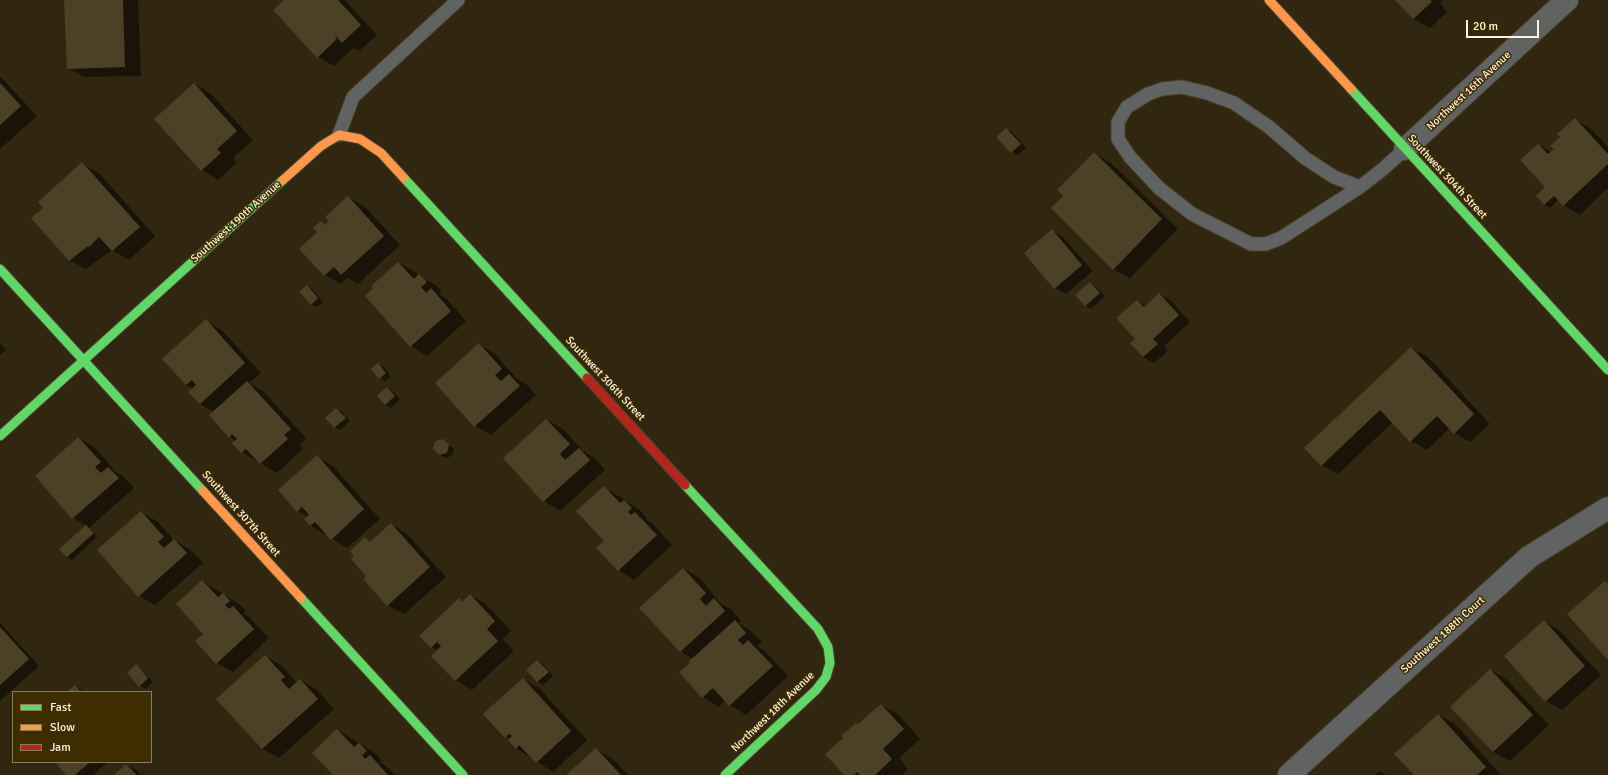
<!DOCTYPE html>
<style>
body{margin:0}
#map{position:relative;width:1608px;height:775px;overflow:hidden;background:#312710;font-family:Signika,sans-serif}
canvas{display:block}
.legend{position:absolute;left:12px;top:691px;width:140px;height:72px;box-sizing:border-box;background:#3f2d02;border:1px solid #8b7c59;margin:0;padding:5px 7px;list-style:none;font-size:12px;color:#fdf2dc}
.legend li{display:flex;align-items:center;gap:8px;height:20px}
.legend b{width:20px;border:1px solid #8b7c59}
.scale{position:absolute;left:1466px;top:20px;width:73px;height:18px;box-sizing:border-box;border:2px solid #fdf2dc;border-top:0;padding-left:5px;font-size:12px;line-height:14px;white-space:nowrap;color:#fdf2dc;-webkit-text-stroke:3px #3f2d02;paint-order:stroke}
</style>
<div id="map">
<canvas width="1608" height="775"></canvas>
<ul class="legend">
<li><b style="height:5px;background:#63d668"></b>Fast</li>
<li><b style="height:5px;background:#ff974d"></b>Slow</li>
<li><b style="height:5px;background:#b3261e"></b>Jam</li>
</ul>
<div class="scale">20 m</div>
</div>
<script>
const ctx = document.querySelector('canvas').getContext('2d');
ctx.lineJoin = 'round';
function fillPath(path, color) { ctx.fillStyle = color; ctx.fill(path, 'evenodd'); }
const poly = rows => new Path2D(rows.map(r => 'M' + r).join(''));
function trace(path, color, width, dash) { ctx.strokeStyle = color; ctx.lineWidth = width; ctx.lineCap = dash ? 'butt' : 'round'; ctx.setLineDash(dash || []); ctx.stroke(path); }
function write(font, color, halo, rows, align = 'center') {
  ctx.font = font + ' Signika,sans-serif'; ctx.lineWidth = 3; ctx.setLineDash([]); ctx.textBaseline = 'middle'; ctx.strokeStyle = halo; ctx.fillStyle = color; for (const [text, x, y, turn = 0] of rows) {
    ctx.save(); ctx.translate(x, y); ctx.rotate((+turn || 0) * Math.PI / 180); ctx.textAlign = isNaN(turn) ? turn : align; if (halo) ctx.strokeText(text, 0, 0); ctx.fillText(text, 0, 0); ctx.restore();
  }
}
fillPath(poly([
 [65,0,138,0,141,76,84,77,68,68],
 [286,0,345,0,377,35,359,51,353,48,334,66,318,57],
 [1397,0,1443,0,1440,3,1447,12,1430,28,1414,19],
 [0,76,37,116,0,149],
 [195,84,211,94,253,140,233,158,237,163,218,180,202,170],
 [1575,119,1591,129,1608,147,1608,188,1580,215,1563,205,1558,200,1550,208,1545,205,1537,196,1550,191,1538,145,1552,152],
 [1006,129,1012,132,1026,148,1017,155,1012,152,998,137],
 [1094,153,1111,163,1178,229,1130,278,1113,269,1065,196],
 [82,164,99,173,155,236,129,260,112,250,86,269,69,260,44,208],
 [348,197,365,207,400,245,358,284,348,278,341,284,325,275,319,232,321,222,326,225],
 [1052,230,1063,237,1093,271,1066,294,1055,288,1025,253],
 [399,263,415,272,418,276,436,285,442,292,439,294,447,299,466,321,427,356,411,346,366,296],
 [1090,283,1095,286,1105,296,1091,309,1086,306,1076,295],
 [307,286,312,289,323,302,317,307,311,304],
 [1159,294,1170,300,1190,322,1164,346,1168,351,1154,363,1143,357,1136,339,1138,301,1146,306],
 [206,321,222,330,261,373,249,383,263,391,307,439,300,445,303,449,277,473,242,452,234,443,236,441,230,437,214,412,200,404,194,389,186,385],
 [0,343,6,350,0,355],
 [479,344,495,354,517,379,526,384,536,395,491,435,475,426],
 [1411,348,1428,357,1490,424,1470,442,1454,433,1450,428,1427,450,1411,441,1393,422,1338,474,1322,465],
 [378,364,384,367,391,377,385,381,380,378,373,369],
 [388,388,393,391,400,399,391,408,385,405,378,397],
 [336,409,342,412,350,421,340,430,335,427,326,418],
 [547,420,563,429,583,451,595,458,605,470,560,511,544,501],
 [79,438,95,448,116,472,124,477,134,488,89,528,98,536,72,560,67,557,87,526,73,518,36,476],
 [443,440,454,449,452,456,445,458,439,454],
 [317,457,333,466,380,519,347,548,311,526,305,519,308,517,297,511],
 [604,487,640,510,647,518,646,519,651,522,672,545,634,580,618,570,606,541],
 [141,512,158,522,174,540,191,550,203,563,155,605,139,596],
 [391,524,407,534,446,577,404,614,387,605,368,576,365,538,371,542],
 [684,569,700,578,721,604,731,609,741,621,738,623,751,631,762,642,757,646,765,651,788,676,746,715,730,705,725,700,719,707,703,697,691,663,693,659,680,651],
 [202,581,239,604,246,611,243,613,249,617,269,638,233,672,217,663,204,634],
 [470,595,486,604,511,631,503,639,514,651,472,690,456,680,433,656,438,651,431,647,459,600,463,602],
 [1544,621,1560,631,1601,675,1562,710,1546,701],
 [0,623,39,666,0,701],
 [265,656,281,665,297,683,300,680,316,689,334,709,279,758,262,749,217,699],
 [538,661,543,664,553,676,543,685,538,682,527,670],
 [136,666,141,669,153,682,145,689,140,686],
 [1491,670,1507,680,1549,725,1510,761,1493,752],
 [523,679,539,688,587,740,553,772,516,748,510,739,506,737],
 [75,686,85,692,68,692],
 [881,705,898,714,920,739,899,758,908,769,902,775,845,775,858,725],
 [1438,715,1455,724,1501,775,1415,775],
 [338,730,375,753,382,761,380,762,386,766,395,775,334,775],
 [596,749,613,759,628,775,568,775],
 [56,762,108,762,93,775,68,775],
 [127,765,138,771,141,775,115,775],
 [1380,771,1386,775,1375,775]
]), '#0007');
fillPath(poly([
 [64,0,123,0,125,67,67,69],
 [284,0,338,0,361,25,342,43,336,36,335,37,337,39,317,58,273,10],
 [1395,0,1430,0,1432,2,1413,19],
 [0,83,21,106,0,125],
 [194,83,237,131,217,149,221,153,201,171,154,119],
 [1575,118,1608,154,1608,164,1563,206,1554,196,1544,205,1536,196,1545,187,1520,160,1538,144,1548,154,1554,149,1550,146,1560,137,1557,134],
 [1006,128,1021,144,1011,153,996,137],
 [1094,152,1162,219,1113,270,1051,208,1063,196,1057,190],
 [82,162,140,227,112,251,99,237,89,247,88,246,69,261,31,218,43,208,38,202],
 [348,196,384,236,341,275,334,267,324,276,299,249,317,232,313,228,321,221,325,225,329,221,325,217],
 [1052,229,1082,265,1054,289,1024,253],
 [398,262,414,279,419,274,427,282,421,287,426,293,431,288,451,311,410,347,365,296,373,288,371,286],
 [1090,282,1100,293,1085,306,1075,295],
 [307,285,318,298,311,305,299,292],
 [1159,293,1179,315,1153,339,1158,344,1143,357,1130,343,1135,339,1116,318,1137,300,1144,307],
 [206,319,245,363,200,404,188,392,196,385,192,380,186,385,162,359],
 [479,343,502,369,495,375,501,381,509,374,520,386,474,427,435,383],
 [1411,347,1474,414,1454,434,1437,416,1410,442,1380,410,1321,466,1304,448],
 [378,363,386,373,379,379,371,369],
 [247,381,291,429,284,435,288,439,260,464,246,449,241,453,232,443,237,439,232,434,229,438,209,415],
 [387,387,395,396,385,405,377,396],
 [336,408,346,418,334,428,325,418],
 [546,419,570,444,560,454,565,460,579,448,590,460,543,502,503,458],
 [78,437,101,462,95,467,101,473,108,467,119,478,72,519,35,476],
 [443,439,449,445,447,453,439,455,433,449,435,441],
 [317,455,364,509,331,540,315,522,310,526,304,519,309,515,302,507,297,512,278,490],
 [604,486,620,503,624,500,632,508,628,512,631,515,635,512,657,535,618,571,596,548,604,541,576,511],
 [141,511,164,537,158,542,164,548,174,539,187,553,138,597,97,550],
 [391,523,430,567,387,606,363,579,366,576,351,559,354,556,350,551,365,537,370,542],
 [86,525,94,533,67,557,59,549],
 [683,568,706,593,700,599,706,606,714,598,725,611,680,652,639,608],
 [202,580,218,597,223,593,230,601,225,605,229,609,233,606,254,629,216,664,195,641,203,634,176,604],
 [1605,581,1608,584,1608,658,1607,659,1567,614],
 [470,594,495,621,487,629,498,641,455,681,431,656,441,646,437,642,431,648,419,636,459,598,462,602],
 [735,620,746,633,738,640,743,645,748,640,773,666,729,706,713,688,702,698,679,672,690,663,688,662],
 [1544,620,1585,666,1545,702,1504,656],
 [0,627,29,659,0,685],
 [265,655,285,677,281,680,289,689,300,679,318,699,262,749,216,699],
 [537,660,549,672,537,682,526,670],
 [136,664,148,678,139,687,127,673],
 [1490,669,1533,715,1493,752,1450,707],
 [523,678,571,731,536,763,519,745,516,749,508,740,512,736,509,734,505,738,483,714],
 [75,685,81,692,66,692],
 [881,704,904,729,883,749,892,759,875,775,860,775,857,772,854,775,844,775,825,754,843,738,841,736,856,723,858,724],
 [1438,714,1486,767,1477,775,1414,775,1394,754],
 [337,729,354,747,359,743,367,751,362,755,365,759,370,755,388,775,333,775,312,753],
 [596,748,621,775,566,775],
 [55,762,90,762,75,775,66,775],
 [126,764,137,775,114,775]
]), '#4c4127');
const lane = poly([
 [339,135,353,97,458,0],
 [1360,187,1334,177,1305,158,1269,127,1234,103,1207,93,1182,87,1162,89,1148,94,1127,107,1118,122,1118,139,1130,157,1159,188,1192,214,1251,244,1266,244,1281,238,1360,187,1383,169,1405,149]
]);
const street = poly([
 [1405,149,1567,0],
 [1289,775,1529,557,1608,508]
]);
const fast = poly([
 [1351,89,1608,370],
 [404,178,587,378],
 [0,269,203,491],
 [0,436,283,180],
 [685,485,818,629,828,647,830,663,826,677,816,690,725,775],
 [301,598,463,775]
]);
const slow = poly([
 [1269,0,1351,89],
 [283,180,321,146,339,135,360,139,381,153,404,178],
 [203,491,301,598]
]);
const jam = poly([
 [587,378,685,485]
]);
trace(lane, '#4b432f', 15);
trace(street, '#4b432f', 24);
trace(fast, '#4b432f', 11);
trace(slow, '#4b432f', 11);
trace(jam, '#4b432f', 11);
trace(lane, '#616262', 13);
trace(street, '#616262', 22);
trace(fast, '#63d668', 9);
trace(slow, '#ff974d', 9);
trace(jam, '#b3261e', 9);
write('11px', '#fdf2dc', '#3f2d02', [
 ["Northwest 16th Avenue",1469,91,-43],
 ["Southwest 304th Street",1447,177,47],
 ["Southwest 190th Avenue",236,222,-42],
 ["Southwest 306th Street",605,379,47],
 ["Southwest 307th Street",241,514,48],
 ["Southwest 188th Court",1443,635,-42],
 ["Northwest 18th Avenue",773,712,-44]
]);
</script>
